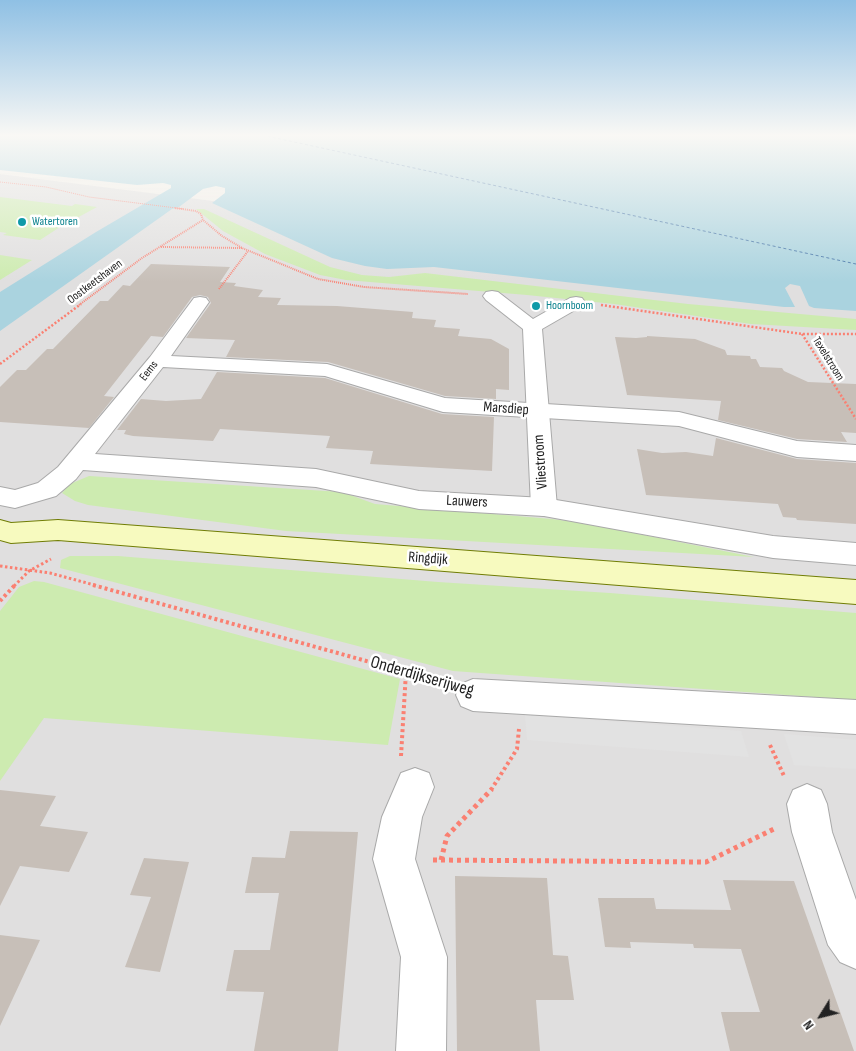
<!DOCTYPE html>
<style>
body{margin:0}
#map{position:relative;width:856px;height:1051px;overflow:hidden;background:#f2efe9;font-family:"Sofia Sans Condensed",sans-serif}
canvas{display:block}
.north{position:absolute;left:796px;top:991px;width:50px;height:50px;-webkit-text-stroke:4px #fff;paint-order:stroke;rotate:234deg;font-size:14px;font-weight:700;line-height:20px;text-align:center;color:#222}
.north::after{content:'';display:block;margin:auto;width:18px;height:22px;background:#222;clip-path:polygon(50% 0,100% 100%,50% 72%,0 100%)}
</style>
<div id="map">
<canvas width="856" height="1051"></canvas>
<div class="north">N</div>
</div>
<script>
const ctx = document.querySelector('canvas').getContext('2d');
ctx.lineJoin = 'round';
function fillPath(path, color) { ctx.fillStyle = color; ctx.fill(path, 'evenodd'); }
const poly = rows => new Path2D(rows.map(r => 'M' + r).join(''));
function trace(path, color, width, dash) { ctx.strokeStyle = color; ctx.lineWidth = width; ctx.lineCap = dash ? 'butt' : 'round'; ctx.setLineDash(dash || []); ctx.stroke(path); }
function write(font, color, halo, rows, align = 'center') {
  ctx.font = font + ' "Sofia Sans Condensed",sans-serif'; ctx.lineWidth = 5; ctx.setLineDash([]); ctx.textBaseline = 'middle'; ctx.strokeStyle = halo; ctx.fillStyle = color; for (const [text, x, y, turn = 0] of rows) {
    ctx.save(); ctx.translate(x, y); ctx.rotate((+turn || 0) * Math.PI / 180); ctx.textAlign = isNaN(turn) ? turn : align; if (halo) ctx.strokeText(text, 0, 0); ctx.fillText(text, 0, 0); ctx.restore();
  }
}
fillPath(poly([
 [0,174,229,203,856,271,856,1051,0,1051]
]), '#e0dfdf');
fillPath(poly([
 [0,197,72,206,75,204,97,207,64,225,42,222,39,224,60,227,40,240,3,235,7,233,0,232],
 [196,209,204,209,330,267,362,275,389,277,425,273,688,304,856,319,856,330,751,324,614,304,527,295,346,280,320,275,265,254,223,231],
 [0,255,32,260,0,280],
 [89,476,342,492,375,504,552,519,589,524,754,557,286,531,88,505,75,501,62,493,70,484],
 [70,556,118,556,438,582,610,593,856,613,856,700,453,671,60,568,61,560],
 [34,581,44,582,400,679,388,745,44,718,0,781,0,611,19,587]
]), '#cdebb0');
fillPath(poly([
 [525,715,741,731,749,757,527,740],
 [784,734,856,740,856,769,794,765]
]), '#e2e2e2');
fillPath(poly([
 [0,135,856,135,856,311,814,308,809,306,800,286,790,284,785,288,795,307,784,307,434,267,387,269,365,266,332,258,212,203,225,193,225,188,216,186,203,189,179,207,172,209,0,331,0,292,96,232,171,188,171,185,163,183,137,185,0,170]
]), '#aad3df');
trace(poly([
 [262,135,856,264]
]), '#4a7aab', 1, [3, 2.5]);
fillPath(poly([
 [151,264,230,267,220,282,236,283,234,286,263,290,258,297,281,298,277,305,337,306,413,312,412,318,436,320,434,327,460,329,458,336,491,339,509,349,509,390,496,389,496,399,445,396,328,362,226,357,235,340,186,338,211,303,208,297,200,295,192,297,163,337,151,336,104,396,114,397,89,428,0,422,0,387,17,370,26,370,47,349,53,349,100,301,108,301,123,285,130,286],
 [647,336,695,339,725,350,727,355,750,356,751,359,756,359,760,367,782,368,784,371,808,382,856,384,856,433,841,432,847,442,797,439,718,420,721,401,627,395,615,337,636,338,647,337],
 [217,372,325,378,442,414,494,417,492,471,370,464,373,451,326,448,330,436,220,429,213,441,133,436,124,434,126,430,117,430,141,399,166,401,201,399],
 [716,438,797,459,856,463,856,524,797,520,796,518,783,517,778,504,646,495,637,449,662,453,686,452,713,456],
 [0,790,56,796,40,826,88,832,69,872,20,866,0,906],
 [290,831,358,832,338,1051,254,1051,264,992,226,991,234,950,270,950,279,893,245,893,252,857,285,858],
 [144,858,189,862,160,972,125,967,151,897,130,895],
 [455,876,547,878,553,955,568,956,574,1000,536,1000,540,1051,457,1051],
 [723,880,794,881,854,1051,730,1051,721,1012,760,1012,741,949,694,948,693,944,630,942,631,948,605,947,598,898,654,898,656,909,731,910],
 [0,935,40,940,0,1026]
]), '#c7bfb8');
const pedestrian = poly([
 [492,291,498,292,533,319,570,298,576,297,582,298,585,302,582,306,542,329,557,507,553,514,544,516,535,514,531,507,523,329,486,300,483,296,486,292,492,291]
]);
const minor = poly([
 [200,297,206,298,209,302,171,356,327,364,445,398,679,412,797,441,856,445,856,461,797,457,679,426,443,412,325,376,163,367,95,454,316,469,419,491,544,498,773,536,856,543,856,565,773,558,544,516,419,509,316,487,83,470,76,479,56,496,15,508,0,505,0,487,15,490,38,483,58,467,150,357,194,298,200,297],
 [473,679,856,700,856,734,473,711,461,706,456,695,461,684,473,679],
 [415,768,429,773,434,787,422,817,415,859,447,957,446,1051,396,1051,401,957,373,859,382,817,401,773,415,768],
 [807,784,821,790,827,804,832,832,856,900,856,969,840,962,828,945,792,832,787,804,793,790,807,784]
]);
const secondary = poly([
 [0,520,11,523,58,520,856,580,856,604,58,540,11,543,0,540,0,520]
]);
trace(pedestrian, '#a9a9a9', 2);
trace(minor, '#a9a9a9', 2);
trace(secondary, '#707d05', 2);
trace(poly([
 [0,182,46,187,89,197,184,209]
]), '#fa8072', 1, [1, 1]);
trace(poly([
 [175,208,196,211,201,214,203,220,222,236,242,248,318,279,364,287,468,294],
 [161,247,242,248],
 [219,289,248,251],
 [79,305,142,258,203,220]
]), '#fa8072', 2, [1, 1]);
trace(poly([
 [601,305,802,334,856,334],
 [802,334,856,419],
 [0,364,81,304]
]), '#fa8072', 2.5, [2, 2]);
trace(poly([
 [0,566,50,573,98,586],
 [14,586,29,571,51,559]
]), '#fa8072', 3, [2.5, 2.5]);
trace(poly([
 [93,585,406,672,442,684],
 [0,601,15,585],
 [770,745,784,776],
 [401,756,406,672],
 [491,790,517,749,519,729]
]), '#fa8072', 4, [3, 3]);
trace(poly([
 [433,860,706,862,774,829],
 [441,860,447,836,492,789]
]), '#fa8072', 5, [4, 4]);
fillPath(pedestrian, '#fff');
fillPath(minor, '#fff');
fillPath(secondary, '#f7fabf');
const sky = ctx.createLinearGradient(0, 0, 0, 282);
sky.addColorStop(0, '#8fc0e4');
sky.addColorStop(0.48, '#f9f8f5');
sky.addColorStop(1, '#f9f8f500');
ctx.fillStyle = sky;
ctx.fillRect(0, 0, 856, 282);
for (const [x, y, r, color] of [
 [22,222,5,"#0f9aa8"],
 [536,306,5,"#0f9aa8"]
]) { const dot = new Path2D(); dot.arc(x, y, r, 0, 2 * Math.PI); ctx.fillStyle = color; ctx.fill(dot); trace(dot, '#fff', 2); }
write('12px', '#0d838f', '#fff', [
 ["Watertoren",32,222],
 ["Hoornboom",546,306]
], 'left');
write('12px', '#222', '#fff', [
 ["Oostkeetshaven",95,282,-37],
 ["Texelstroom",828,359,58],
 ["Eems",149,371,-52]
]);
write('15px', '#222', '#fff', [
 ["Marsdiep",506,409,4],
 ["Vliestroom",541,462,-94],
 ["Lauwers",467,502,3],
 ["Ringdijk",428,559,4]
]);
write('18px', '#222', '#fff', [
 ["Onderdijkserijweg",422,677,16]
]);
</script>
